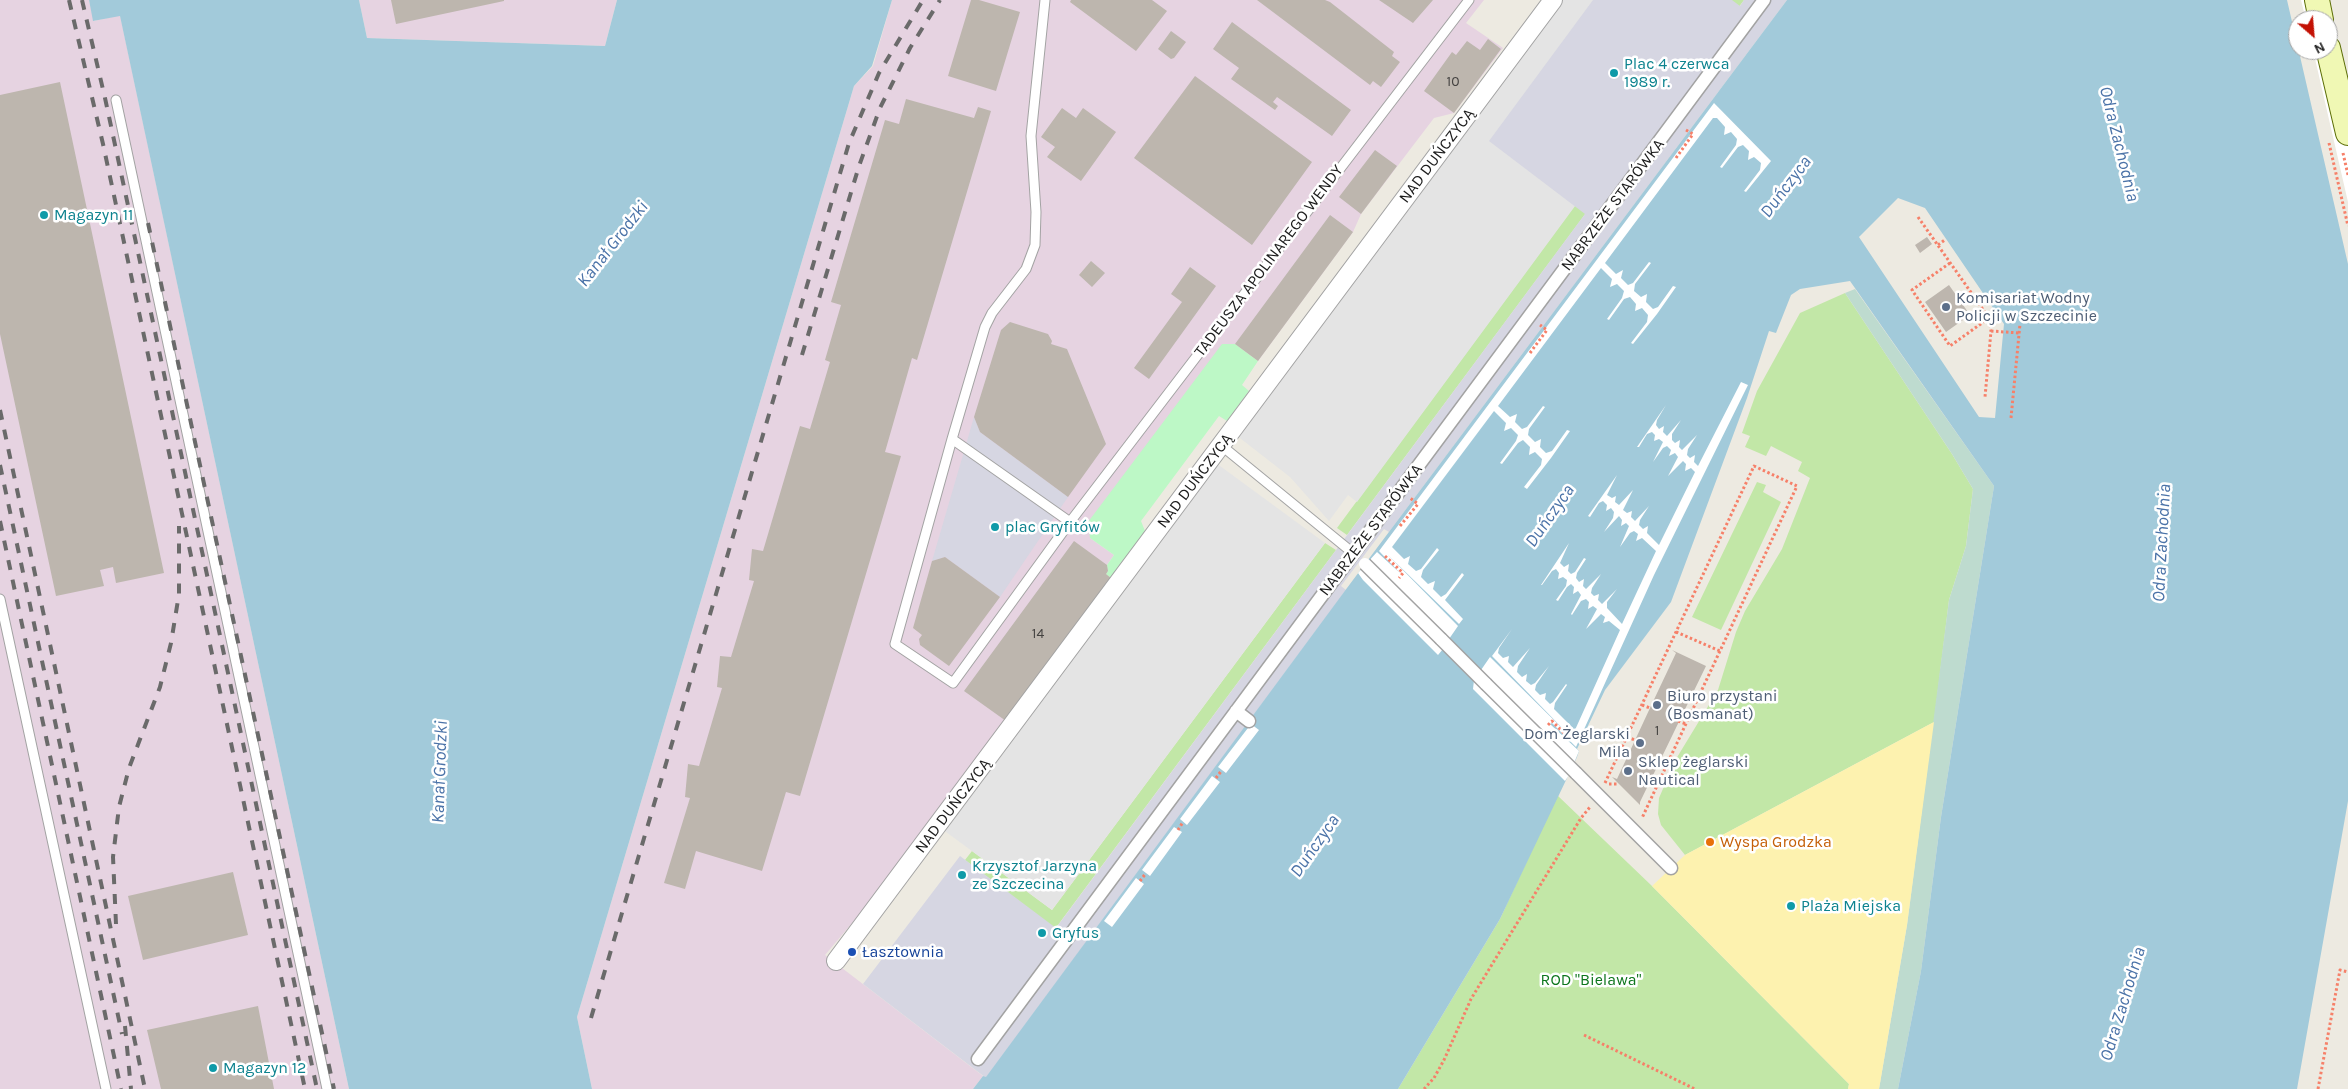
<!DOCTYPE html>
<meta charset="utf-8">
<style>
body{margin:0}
#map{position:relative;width:2348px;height:1089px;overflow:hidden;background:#edeae1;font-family:Karla,sans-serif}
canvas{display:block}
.north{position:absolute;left:2288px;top:10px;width:50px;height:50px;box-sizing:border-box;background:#fff;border:1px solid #a4a4a4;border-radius:50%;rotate:153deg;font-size:14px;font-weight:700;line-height:20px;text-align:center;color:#1c1c1c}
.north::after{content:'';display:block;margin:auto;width:18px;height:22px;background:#c31104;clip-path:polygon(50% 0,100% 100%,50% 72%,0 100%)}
</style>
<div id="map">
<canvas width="2348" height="1089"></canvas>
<div class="north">N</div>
</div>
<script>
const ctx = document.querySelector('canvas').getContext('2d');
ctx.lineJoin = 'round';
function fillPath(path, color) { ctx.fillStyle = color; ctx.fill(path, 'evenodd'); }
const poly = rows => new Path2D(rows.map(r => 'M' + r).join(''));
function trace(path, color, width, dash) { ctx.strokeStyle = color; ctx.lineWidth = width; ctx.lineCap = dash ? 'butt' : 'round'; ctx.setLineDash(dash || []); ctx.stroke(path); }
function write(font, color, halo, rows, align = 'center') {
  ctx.font = font + ' Karla,sans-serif'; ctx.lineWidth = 5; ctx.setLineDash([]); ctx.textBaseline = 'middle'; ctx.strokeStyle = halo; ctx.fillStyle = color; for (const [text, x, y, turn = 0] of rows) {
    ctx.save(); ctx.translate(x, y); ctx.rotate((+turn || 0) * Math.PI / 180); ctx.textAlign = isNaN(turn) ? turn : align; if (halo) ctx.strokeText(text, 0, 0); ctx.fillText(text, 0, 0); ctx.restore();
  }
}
fillPath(poly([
 [0,0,89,0,94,21,120,15,349,1089,0,1089],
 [359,0,617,0,605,46,367,38],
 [892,0,1484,0,1466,23,1503,48,1454,113,1434,118,1361,214,1353,232,1258,361,1235,344,1090,538,1114,555,1107,565,1108,571,964,791,825,955,983,1076,973,1089,592,1089,577,1017,854,86,873,66]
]), '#e6d3e1');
fillPath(poly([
 [1726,0,1744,0,1347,535,1337,528],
 [1845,293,1952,454,1973,489,1966,546,1949,600,1934,722,1685,855,1661,825,1658,814,1659,798,1676,759,1718,690,1736,632,1745,611,1782,549,1810,478,1798,471,1802,462,1771,446,1766,456,1745,447,1750,436,1742,433,1757,391,1800,313],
 [1757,482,1766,485,1763,492,1781,502,1721,630,1692,617],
 [1325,543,1336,550,1055,929,965,860,972,851,1052,910],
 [1557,795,1652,886,1849,1084,1848,1089,1398,1089,1500,919]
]), '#c2e7a7');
fillPath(poly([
 [1855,289,1994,486,1941,817,1921,971,1898,1089,1879,1089,1907,925,1949,600,1966,546,1973,489,1952,454,1845,293]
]), '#bedbcf');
fillPath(poly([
 [1934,722,1907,925,1879,1089,1848,1089,1849,1084,1652,886,1685,855]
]), '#fdf2af');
fillPath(poly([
 [1222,344,1235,344,1258,361,1242,385,1249,391,1227,421,1219,416,1141,521,1145,531,1111,578,1106,574,1108,571,1107,565,1114,555,1090,538,1088,522]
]), '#bdf8c6');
fillPath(poly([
 [1562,0,1710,0,1721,8,1357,502,1348,495,1329,521,1290,477,1236,435],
 [1216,463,1325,543,1052,910,942,829]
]), '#e4e4e4');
fillPath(poly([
 [1593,0,1732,0,1740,6,1744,0,1787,0,1389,532,1384,529,1341,586,1346,590,986,1078,863,984,960,856,1056,928,1585,214,1489,141],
 [974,417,980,432,1068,497,1000,597,945,557,932,561]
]), '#d6d6e2');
fillPath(poly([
 [89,0,359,0,367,38,605,46,617,0,892,0,872,66,854,86,577,1017,592,1089,349,1089,120,16,93,21],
 [1787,0,2287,0,2348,264,2348,801,2297,1089,1898,1089,1921,971,1941,817,1994,486,1850,281,1800,289,1791,295,1776,333,1769,331,1747,398,1671,602,1605,690,1577,749,1579,751,1577,757,1500,919,1398,1089,973,1089,983,1076,986,1077,1347,588],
 [1898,198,1925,208,2004,324,1995,418,1979,417,1859,237]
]), '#a2cada');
fillPath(poly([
 [2301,0,2329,0,2348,81,2348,202,2313,50,2328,50,2328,20,2306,20],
 [1714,103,1771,161,1746,192,1744,191,1760,170,1761,163,1754,157,1748,160,1749,151,1743,145,1738,147,1722,168,1720,167,1736,145,1737,139,1731,132,1724,135,1725,127,1717,118,1713,118,1605,263,1616,274,1623,270,1621,278,1628,285,1633,283,1649,262,1651,263,1635,284,1634,291,1641,297,1647,294,1646,302,1653,309,1658,307,1673,286,1676,287,1657,314,1633,344,1631,343,1647,322,1648,315,1642,308,1635,311,1636,304,1630,297,1624,299,1609,320,1607,319,1622,298,1624,291,1617,284,1610,287,1612,279,1601,268,1498,406,1510,417,1517,414,1515,422,1522,429,1527,427,1543,406,1545,407,1529,429,1528,435,1535,442,1541,439,1540,447,1546,453,1552,451,1567,430,1570,431,1551,458,1527,489,1524,487,1541,465,1542,459,1535,452,1529,455,1530,447,1523,440,1518,443,1502,464,1500,463,1516,441,1518,435,1511,428,1504,431,1506,423,1494,411,1392,547,1404,559,1410,556,1408,564,1416,571,1421,569,1437,548,1439,550,1423,570,1421,577,1428,584,1435,581,1433,589,1441,597,1446,594,1462,573,1464,575,1445,600,1463,619,1459,624,1387,554,1458,626,1449,639,1481,670,1490,657,1572,738,1492,656,1512,629,1499,648,1498,653,1503,658,1509,656,1508,662,1513,667,1530,648,1518,666,1517,672,1522,677,1527,674,1526,681,1531,685,1535,683,1549,666,1536,685,1535,690,1540,695,1546,693,1545,699,1550,704,1553,702,1566,684,1567,685,1555,703,1554,709,1575,730,1620,630,1609,621,1603,623,1605,617,1601,614,1586,629,1597,609,1593,606,1588,609,1589,602,1586,599,1581,601,1572,615,1571,614,1581,595,1578,591,1573,594,1574,587,1571,584,1567,587,1558,601,1556,600,1566,586,1567,580,1563,577,1558,579,1559,573,1556,569,1552,571,1542,585,1541,585,1569,543,1560,563,1564,567,1569,564,1568,571,1571,574,1575,572,1584,558,1586,559,1577,573,1576,578,1579,582,1584,579,1583,586,1586,589,1601,574,1592,588,1591,593,1594,596,1599,594,1598,600,1602,604,1617,589,1607,602,1607,608,1622,624,1656,551,1642,538,1636,541,1638,534,1634,531,1630,533,1620,547,1629,526,1626,523,1621,526,1622,520,1619,516,1604,532,1613,518,1614,512,1611,508,1606,511,1607,505,1603,501,1599,503,1590,517,1588,516,1617,475,1607,495,1612,498,1616,496,1615,502,1619,505,1633,490,1623,510,1627,513,1632,511,1631,517,1635,521,1649,506,1640,520,1639,525,1643,529,1648,526,1647,533,1659,545,1695,472,1691,468,1685,471,1686,464,1683,461,1668,476,1678,457,1675,453,1669,456,1671,450,1667,446,1663,448,1653,462,1663,442,1659,439,1654,441,1655,435,1652,432,1647,434,1639,447,1637,447,1666,405,1657,420,1656,425,1659,429,1664,426,1663,432,1667,436,1681,420,1672,434,1672,440,1675,443,1680,440,1679,447,1682,450,1697,435,1688,449,1687,455,1690,458,1695,455,1694,462,1698,466,1741,382,1748,385,1654,575,1576,747,1552,723,1550,724,1579,751,1574,763,1573,779,1569,775,1565,781,1473,689,1474,680,1443,649,1438,655,1363,580,1358,573,1377,552,1401,574,1379,551],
 [1251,724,1259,730,1226,773,1218,767],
 [1212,776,1220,782,1187,825,1180,819],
 [1174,827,1182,832,1150,876,1142,870],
 [1136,878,1144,884,1112,927,1104,921]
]), '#fff');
fillPath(poly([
 [391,0,504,0,504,1,396,24],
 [971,0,979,0,1020,12,996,91,948,76],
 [1071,0,1152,0,1167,11,1136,51,1070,2],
 [1257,0,1325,0,1330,2,1394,52,1392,56,1400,62,1381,87,1373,81,1370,85],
 [1379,0,1433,0,1413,23],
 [1232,22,1351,110,1332,136,1277,97,1273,102,1278,106,1275,110,1231,79,1239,68,1213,49],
 [1171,31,1186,42,1174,58,1171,59,1158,49],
 [1488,39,1501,49,1454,113,1424,91,1452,52,1456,55,1467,41,1480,50],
 [1195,76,1312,162,1252,245,1134,158],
 [60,82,164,573,116,583,113,567,100,570,104,586,56,596,0,334,0,95],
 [906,99,974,118,978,107,991,111,917,360,912,358,885,452,901,456,800,796,786,792,762,871,696,851,685,889,664,883,690,798,685,797,688,764,699,766,722,688,717,687,720,656,731,657,754,581,749,580,752,549,763,551,800,426,810,429,830,362,825,360,841,305,831,302,885,120,899,124],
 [1062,108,1076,118,1083,108,1116,132,1081,181,1047,157,1055,147,1041,137],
 [1375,150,1397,166,1361,214,1339,197],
 [1330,215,1353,232,1258,361,1235,344],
 [1927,237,1932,244,1920,253,1915,245],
 [1091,261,1105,273,1092,287,1079,275],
 [1190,267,1216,286,1149,379,1134,368,1182,302,1171,294],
 [1949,285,1970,315,1946,332,1925,302],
 [1010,322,1048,334,1052,341,1051,344,1067,349,1106,444,1068,497,980,432,974,417,1001,330],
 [1074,541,1107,565,1108,571,1106,574,1111,578,1006,721,964,691],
 [945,557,1000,597,949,666,920,645,919,639,922,635,913,628,932,561],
 [1672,650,1706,666,1640,802,1640,805,1612,777,1617,779,1650,708,1676,653],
 [233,872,248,935,143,960,128,896],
 [258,1006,274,1089,161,1089,147,1030]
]), '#bdb6ae');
const service = poly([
 [116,100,327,1089],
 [952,439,1070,522,953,683,895,644,952,439,985,327,992,313,1026,269,1035,245,1036,212,1031,136,1045,0],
 [1222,446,1353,553],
 [1070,522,1469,0],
 [0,599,106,1089]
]);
const pedestrian = poly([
 [1441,639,1486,684],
 [1236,711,1249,721],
 [1576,773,1671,868],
 [978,1059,1764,0]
]);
const minor = poly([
 [836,961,1553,0]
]);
const secondary = poly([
 [2317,0,2321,20],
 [2328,48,2348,133]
]);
trace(service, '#a3a3a3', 11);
trace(pedestrian, '#a3a3a3', 15);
trace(minor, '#a3a3a3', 20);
trace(secondary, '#5c6e07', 26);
trace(poly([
 [2329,143,2348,226],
 [2343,153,2348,175],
 [1676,158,1693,134,1686,130],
 [1918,217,1989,318,1991,331,1985,397],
 [1938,245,1946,239],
 [1950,263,1912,290,1950,346,1989,318],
 [1991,331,2019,333],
 [1530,353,1547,330,1540,325],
 [2011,418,2020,324],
 [1400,526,1418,504,1410,498],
 [1385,556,1403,573,1399,578],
 [1676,632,1720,651],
 [1642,705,1650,708],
 [1678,721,1686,724],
 [1548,725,1552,721,1571,740],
 [1627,737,1635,740],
 [1216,778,1222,770],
 [1605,783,1754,466,1797,486,1642,818],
 [1609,784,1619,784],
 [1178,830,1183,822],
 [1140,881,1146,873],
 [1584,1035,1695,1089],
 [1424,1089,1434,1078,1444,1060,1471,999,1581,818,1590,807],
 [2318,1089,2340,970,2348,972]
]), '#f68069', 3, [2.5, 2.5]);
trace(service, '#fff', 9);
trace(pedestrian, '#fff', 12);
trace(minor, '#fff', 18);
trace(secondary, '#f0f8b4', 24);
trace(poly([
 [69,0,103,144,305,1089],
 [82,0,105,98,317,1089],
 [148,223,334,1089],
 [802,355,859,166,880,108,910,48,940,0],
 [0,410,145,1089],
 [0,465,122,1034],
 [0,521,121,1089],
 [116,924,113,857,119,807,129,768,160,687,171,643,179,594,179,526],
 [591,1018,849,143,879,73,923,0],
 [125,1026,131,1089]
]), '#6a6a6a', 4, [10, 10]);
const pedestrianBridge = poly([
 [1365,564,1441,639],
 [1486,684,1576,773]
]);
trace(pedestrianBridge, '#a3a3a3', 15, []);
trace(pedestrianBridge, '#fff', 12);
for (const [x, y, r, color] of [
 [1614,73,5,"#0f9aa8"],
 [44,215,5,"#0f9aa8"],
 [1946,307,5,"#5c6f8a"],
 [995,527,5,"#0f9aa8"],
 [1657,705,5,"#5c6f8a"],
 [1640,743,5,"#5c6f8a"],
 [1628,771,5,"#5c6f8a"],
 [1710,842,5,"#e8710a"],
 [962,875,5,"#0f9aa8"],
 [1791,906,5,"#0f9aa8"],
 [1042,933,5,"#0f9aa8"],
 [852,952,5,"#1a4fb4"],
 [213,1068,5,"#0f9aa8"]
]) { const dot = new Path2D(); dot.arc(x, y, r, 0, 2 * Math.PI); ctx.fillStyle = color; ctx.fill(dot); trace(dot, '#fff', 2); }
write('14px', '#444240', null, [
 ["10",1453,82],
 ["14",1038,634],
 ["1",1657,731]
]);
write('16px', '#0d838f', '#fff', [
 ["Plac 4 czerwca",1624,64],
 ["1989 r.",1624,82],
 ["Magazyn 11",54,215],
 ["plac Gryfitów",1005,527],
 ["Krzysztof Jarzyna",972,866],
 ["ze Szczecina",972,884],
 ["Plaża Miejska",1801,906],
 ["Gryfus",1052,933],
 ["Magazyn 12",223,1068]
], 'left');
write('16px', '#1c1c1c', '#fff', [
 ["NAD DUŃCZYCĄ",1437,156,-53],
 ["NABRZEŻE STARÓWKA",1613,205,-53],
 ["TADEUSZA APOLINAREGO WENDY",1269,261,-53],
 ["NAD DUŃCZYCĄ",1195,481,-53],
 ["NABRZEŻE STARÓWKA",1371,530,-53],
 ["NAD DUŃCZYCĄ",953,806,-53]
]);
write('16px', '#4e5e75', '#fff', [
 ["Komisariat Wodny",1956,298],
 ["Policji w Szczecinie",1956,316],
 ["Biuro przystani",1667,696],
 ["(Bosmanat)",1667,714],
 ["Dom Żeglarski",1630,734,"right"],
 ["Mila",1630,752,"right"],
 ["Sklep żeglarski",1638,762],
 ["Nautical",1638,780]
], 'left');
write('16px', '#c56008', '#fff', [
 ["Wyspa Grodzka",1720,842]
], 'left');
write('16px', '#164399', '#fff', [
 ["Łasztownia",862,952]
], 'left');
write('16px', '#0d761d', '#fff', [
 ["ROD \"Bielawa\"",1591,980]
]);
write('italic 18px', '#4b73a8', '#fff', [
 ["Odra Zachodnia",2119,144,76],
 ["Duńczyca",1786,187,-53],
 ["Kanał Grodzki",613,244,-52],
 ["Duńczyca",1550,516,-55],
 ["Odra Zachodnia",2162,543,-87],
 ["Kanał Grodzki",440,772,-88],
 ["Duńczyca",1315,846,-55],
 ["Odra Zachodnia",2123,1004,-73]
]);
</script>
